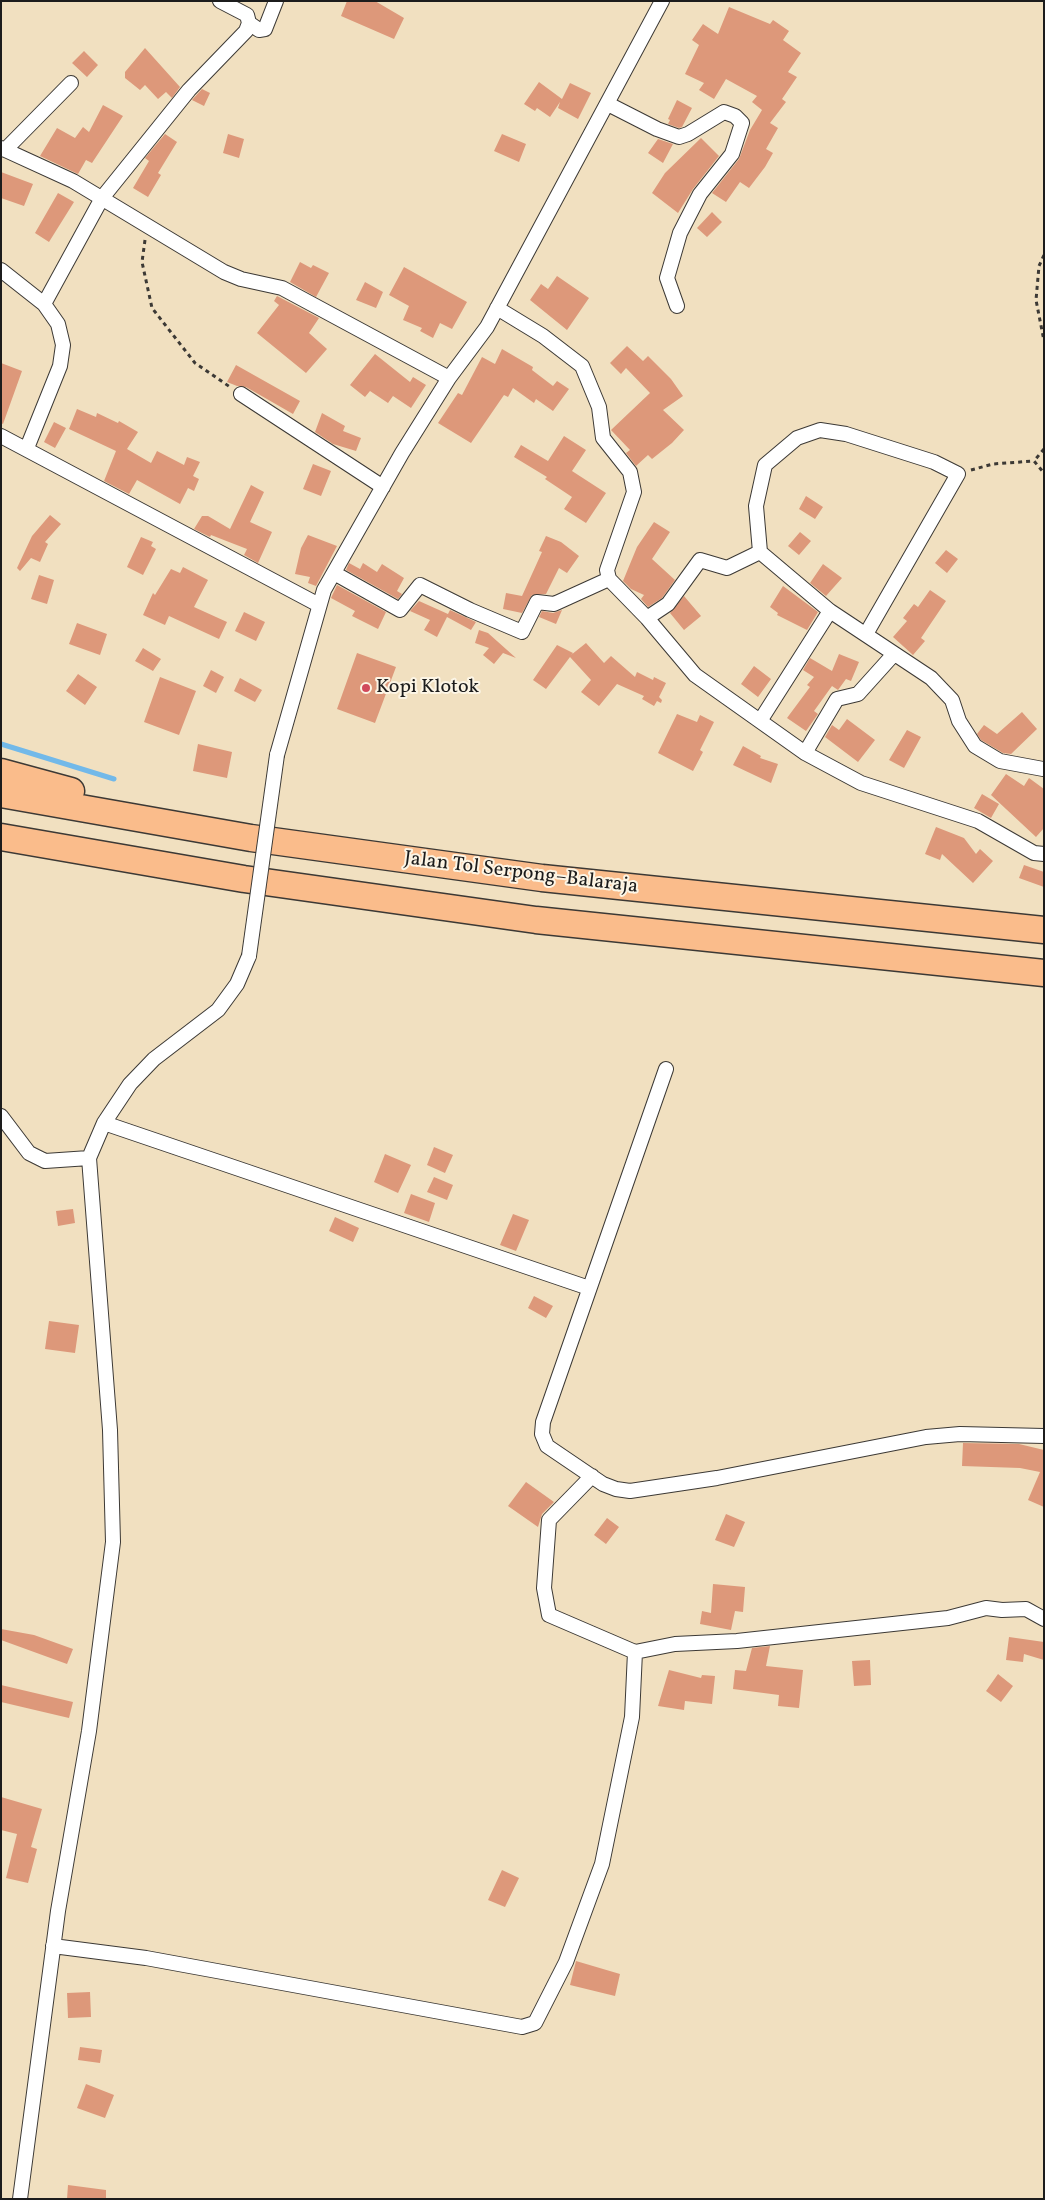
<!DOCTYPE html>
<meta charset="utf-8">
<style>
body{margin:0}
#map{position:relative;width:1045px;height:2200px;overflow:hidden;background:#f1e0c0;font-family:Vollkorn,serif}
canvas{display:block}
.frame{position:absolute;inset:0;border:2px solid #1c1c1c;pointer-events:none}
</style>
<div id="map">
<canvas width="1045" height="2200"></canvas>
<div class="frame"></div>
</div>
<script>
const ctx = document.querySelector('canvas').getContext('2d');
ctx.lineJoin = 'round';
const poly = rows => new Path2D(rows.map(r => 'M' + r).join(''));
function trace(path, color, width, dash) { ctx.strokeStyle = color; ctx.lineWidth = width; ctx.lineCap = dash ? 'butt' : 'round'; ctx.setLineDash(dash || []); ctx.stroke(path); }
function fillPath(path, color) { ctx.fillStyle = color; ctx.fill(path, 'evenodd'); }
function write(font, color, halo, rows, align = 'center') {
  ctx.font = font + ' Vollkorn,serif'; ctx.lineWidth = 4; ctx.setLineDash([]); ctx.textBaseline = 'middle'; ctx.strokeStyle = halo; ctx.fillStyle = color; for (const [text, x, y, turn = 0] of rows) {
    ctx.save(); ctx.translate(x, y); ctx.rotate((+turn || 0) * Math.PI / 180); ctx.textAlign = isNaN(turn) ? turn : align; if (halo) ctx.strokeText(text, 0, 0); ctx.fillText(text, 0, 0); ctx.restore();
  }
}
trace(poly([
 [1,744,114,779]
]), '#72b9e9', 5);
fillPath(poly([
 [347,1,375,1,404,18,394,39,341,16],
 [729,7,770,24,773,20,789,31,783,40,801,53,788,72,797,77,782,99,786,102,770,123,778,128,766,149,773,153,765,167,749,188,740,182,726,202,712,193,739,159,750,130,762,110,752,102,757,96,726,79,714,99,699,90,704,83,685,74,699,45,692,40,703,24,718,34],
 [145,48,180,87,172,98,166,92,158,99,145,85,140,90,125,78,125,72],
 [84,51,98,65,87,77,72,63],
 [539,82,562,99,570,83,591,93,578,119,558,108,560,102,550,117,537,108,535,111,524,104],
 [202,89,210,93,204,106,192,100],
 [677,100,692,108,682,127,679,128,668,124,670,120,668,119],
 [103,105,123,116,92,163,86,160,78,174,40,156,57,128,75,138,83,127,89,132],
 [165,134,177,142,158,173,161,175,148,197,133,188,149,161,145,158],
 [228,134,244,139,239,158,223,153],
 [502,134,526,144,519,162,494,151],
 [701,138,719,156,693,189,678,213,652,193,665,173],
 [658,139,673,144,663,163,648,153],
 [1,172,33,184,24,206,1,198],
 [58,193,74,202,49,242,35,233],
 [712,212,722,222,707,237,697,228],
 [300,262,311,268,313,265,329,273,316,297,290,282],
 [404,267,467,302,452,329,440,323,433,338,420,331,422,328,403,320,409,306,389,295],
 [557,276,589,298,567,330,530,300,541,284,548,289],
 [365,282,383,292,376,308,356,300],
 [277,296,319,318,309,333,327,349,306,373,257,333,279,305,274,301],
 [627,346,643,361,648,356,671,379,683,396,663,410,684,430,672,443,652,459,648,455,636,466,626,453,630,450,611,430,650,393,626,368,621,374,610,363],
 [502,349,533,367,532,370,553,386,557,381,569,389,553,411,536,399,534,403,513,388,508,397,504,395,471,443,438,423,458,393,462,395,482,357,495,364],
 [375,354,410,382,413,377,426,385,411,408,393,396,388,403,370,391,365,397,350,385],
 [1,363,22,371,3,424,1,423],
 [236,365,300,401,293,414,246,387,237,386,227,382],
 [77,409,96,417,97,413,118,423,119,421,138,432,127,449,151,463,157,451,184,465,187,457,200,462,193,476,199,479,194,491,188,488,180,504,137,480,129,494,104,481,116,451,69,429],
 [322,413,345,426,343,431,361,438,356,451,333,444,315,432],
 [54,422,66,428,55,448,44,442],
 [564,436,586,450,572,471,606,493,586,523,564,509,572,497,545,479,547,477,514,457,521,445,548,461],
 [313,464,331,471,321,496,303,489],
 [251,485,264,492,250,522,272,532,258,563,244,555,247,549,211,535,210,537,194,529,202,516,208,516,230,529],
 [806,496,823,507,815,519,799,509],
 [50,515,61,524,45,542,48,544,40,562,31,558,20,571,17,568,32,536],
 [654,522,670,532,652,559,675,580,662,598,648,607,641,599,644,595,631,589,623,581,637,547],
 [800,532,811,541,799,555,788,546],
 [308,535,337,546,316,586,308,583,310,577,295,574,301,548],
 [546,536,561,542,579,556,567,573,559,568,546,594,532,595,522,613,503,609,506,593,522,596,542,552,539,551],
 [141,537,153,542,151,546,156,549,143,575,127,567],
 [946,550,958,559,947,573,935,563],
 [349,563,360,569,363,563,377,572,382,564,404,578,397,591,402,594,398,599,346,570],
 [823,564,842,578,826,596,810,583],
 [183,567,208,580,194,607,227,622,219,639,169,616,165,625,143,615,153,593,155,595,171,569,180,573],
 [39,575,54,580,47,604,31,599],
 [337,585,386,612,378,629,352,616,355,611,331,598],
 [783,586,818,612,807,630,777,615,778,613,770,607],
 [930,590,946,601,921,638,925,641,913,655,893,637,907,621,903,618,914,604,918,607],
 [684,596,701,616,684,630,670,613],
 [419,601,448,614,450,610,476,622,471,630,447,617,437,637,424,630,430,620,410,611],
 [562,610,556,624,539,617,542,611,553,613],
 [244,612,265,622,256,641,235,631],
 [77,623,107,634,100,655,69,644],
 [479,630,488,633,516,658,503,653,494,664,483,655,489,648,475,643],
 [586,643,604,663,611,656,635,677,637,672,653,680,654,677,666,683,659,697,662,700,661,703,657,701,654,706,642,699,644,696,617,684,599,706,581,692,591,680,570,657,546,689,533,680,557,645,573,653,571,655],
 [143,648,161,659,153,671,135,661],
 [357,653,396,667,375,723,337,709],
 [839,654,859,662,851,681,846,679,838,690,832,686,814,711,818,714,806,731,787,718,810,687,807,685,814,677,803,670,810,658,832,671],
 [754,666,771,679,758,697,741,684],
 [211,670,224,677,216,693,203,686],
 [78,674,97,687,85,705,66,691],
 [160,677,196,691,179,735,144,722],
 [240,678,262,690,255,702,234,691],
 [1022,712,1037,729,1011,754,1003,753,981,740,977,734,984,725,997,734],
 [677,714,697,722,700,715,714,722,700,750,703,752,693,771,658,753],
 [847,719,875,740,858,762,825,737,832,725,839,730],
 [907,730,921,737,904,768,889,760],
 [198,744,232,752,227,778,193,771],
 [743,746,761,756,760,758,778,764,771,783,733,765],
 [1006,774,1024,786,1029,778,1044,789,1044,828,1036,837,991,795],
 [982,794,999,804,991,818,974,808],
 [936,827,964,838,976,854,980,849,993,861,973,883,942,854,940,860,925,854],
 [1024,865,1044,872,1044,887,1019,878],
 [434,1147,453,1155,445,1173,427,1165],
 [385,1154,411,1165,398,1193,374,1182],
 [434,1177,453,1185,447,1200,427,1192],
 [411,1194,435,1203,429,1222,404,1213],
 [73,1209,75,1223,58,1226,56,1211],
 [513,1214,529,1220,516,1251,500,1245],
 [335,1217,359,1228,353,1242,329,1231],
 [534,1296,553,1306,546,1318,528,1308],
 [49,1321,79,1325,75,1353,45,1349],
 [963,1443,1019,1444,1044,1450,1044,1507,1028,1500,1040,1472,1020,1468,962,1466],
 [526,1482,554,1502,542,1514,538,1527,508,1506],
 [726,1514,745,1522,734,1547,715,1540],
 [607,1518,619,1527,606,1544,594,1535],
 [713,1584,745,1587,743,1612,735,1611,731,1630,700,1624,702,1611,711,1613],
 [1,1629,34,1635,73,1649,67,1664,1,1640],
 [1009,1637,1044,1642,1044,1660,1024,1654,1023,1662,1006,1660],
 [770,1646,766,1666,803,1670,799,1708,778,1706,779,1695,733,1689,735,1670,746,1671,752,1648],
 [870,1660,871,1685,854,1686,852,1661],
 [669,1670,701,1678,702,1675,715,1676,712,1704,685,1701,684,1710,658,1706],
 [998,1674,1013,1686,1001,1702,986,1691],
 [1,1685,73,1702,69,1718,1,1702],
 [1,1797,42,1809,31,1847,37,1849,28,1883,6,1878,17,1834,1,1830],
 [502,1870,519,1878,505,1907,488,1900],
 [576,1961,620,1974,615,1996,570,1985],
 [90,1992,91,2017,68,2018,67,1993],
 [80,2047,102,2050,100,2063,78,2060],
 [86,2084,114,2095,105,2118,77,2108],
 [68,2185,106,2190,106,2199,67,2199]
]), '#dd987a');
const minor = poly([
 [249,23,259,30,265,29,276,1],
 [608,104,657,129,679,137,688,134,724,112,735,116,742,123,732,154,700,194,680,233,667,278,677,306],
 [1,148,73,181,224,272,241,279,282,288,449,378],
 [5,150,71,83],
 [1,270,44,304,58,324,63,345,60,366,27,448],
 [44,304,102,198,189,90,246,31,249,23,247,15,220,1],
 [497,308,543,336,582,366,599,407,603,438,630,472,634,492,607,570,609,579,647,618,695,675,805,753,861,783,978,821,1034,853,1044,854],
 [241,394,383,487],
 [1,436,319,605],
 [760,552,756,506,765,465,797,438,820,430,846,434,934,462,958,474,866,634],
 [334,573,400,610,420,585,470,610,522,632,537,602,554,604,609,579],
 [647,618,668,604,700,560,727,568,760,552,830,611,931,678,952,700,959,721,975,746,1000,761,1043,769],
 [760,721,830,611],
 [805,753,837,699,858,694,894,654],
 [277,755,324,590,402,453,449,378,487,327,662,1],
 [666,1069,543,1422,542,1434,547,1446,603,1484,616,1489,630,1491,717,1478,926,1437,960,1434,1044,1436],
 [1,1116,29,1153,45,1161,89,1158],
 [104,1123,589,1288],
 [592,1476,549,1520,544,1588,549,1615,635,1652,675,1644,737,1641,948,1618,986,1608,1002,1610,1026,1609,1044,1619],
 [53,1946,146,1958,522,2027,535,2023,566,1962,602,1864,632,1717,635,1652],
 [20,2199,58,1911,89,1731,113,1542,110,1430,89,1158,104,1123,130,1084,154,1059,218,1010,237,984,249,956]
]);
const motorway = poly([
 [1,772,71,791],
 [1,794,251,838,542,878,1044,930],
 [1,837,244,879,536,920,1044,973]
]);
trace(minor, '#3c3935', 16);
trace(motorway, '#3c3935', 29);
trace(poly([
 [145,240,142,262,152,308,195,363,230,387],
 [1044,255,1039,266,1036,300,1044,341],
 [1044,449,1034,461,1044,473],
 [971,470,993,464,1034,461]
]), '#3c3935', 3, [4, 4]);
trace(minor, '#fff', 14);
trace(motorway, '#fabc8b', 26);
const minorBridge = poly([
 [249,956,277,755]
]);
trace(minorBridge, '#3c3935', 16, []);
trace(minorBridge, '#fff', 14);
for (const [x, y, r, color] of [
 [366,688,5,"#d1495b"]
]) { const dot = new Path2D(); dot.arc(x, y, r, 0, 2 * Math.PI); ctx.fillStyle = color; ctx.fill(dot); trace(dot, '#fcf5e5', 2); }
write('20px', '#1c1c1c', '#fcf5e5', [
 ["Kopi Klotok",376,688]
], 'left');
write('20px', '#1c1c1c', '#fcf5e5', [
 ["Jalan Tol Serpong–Balaraja",521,874,7]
]);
</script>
